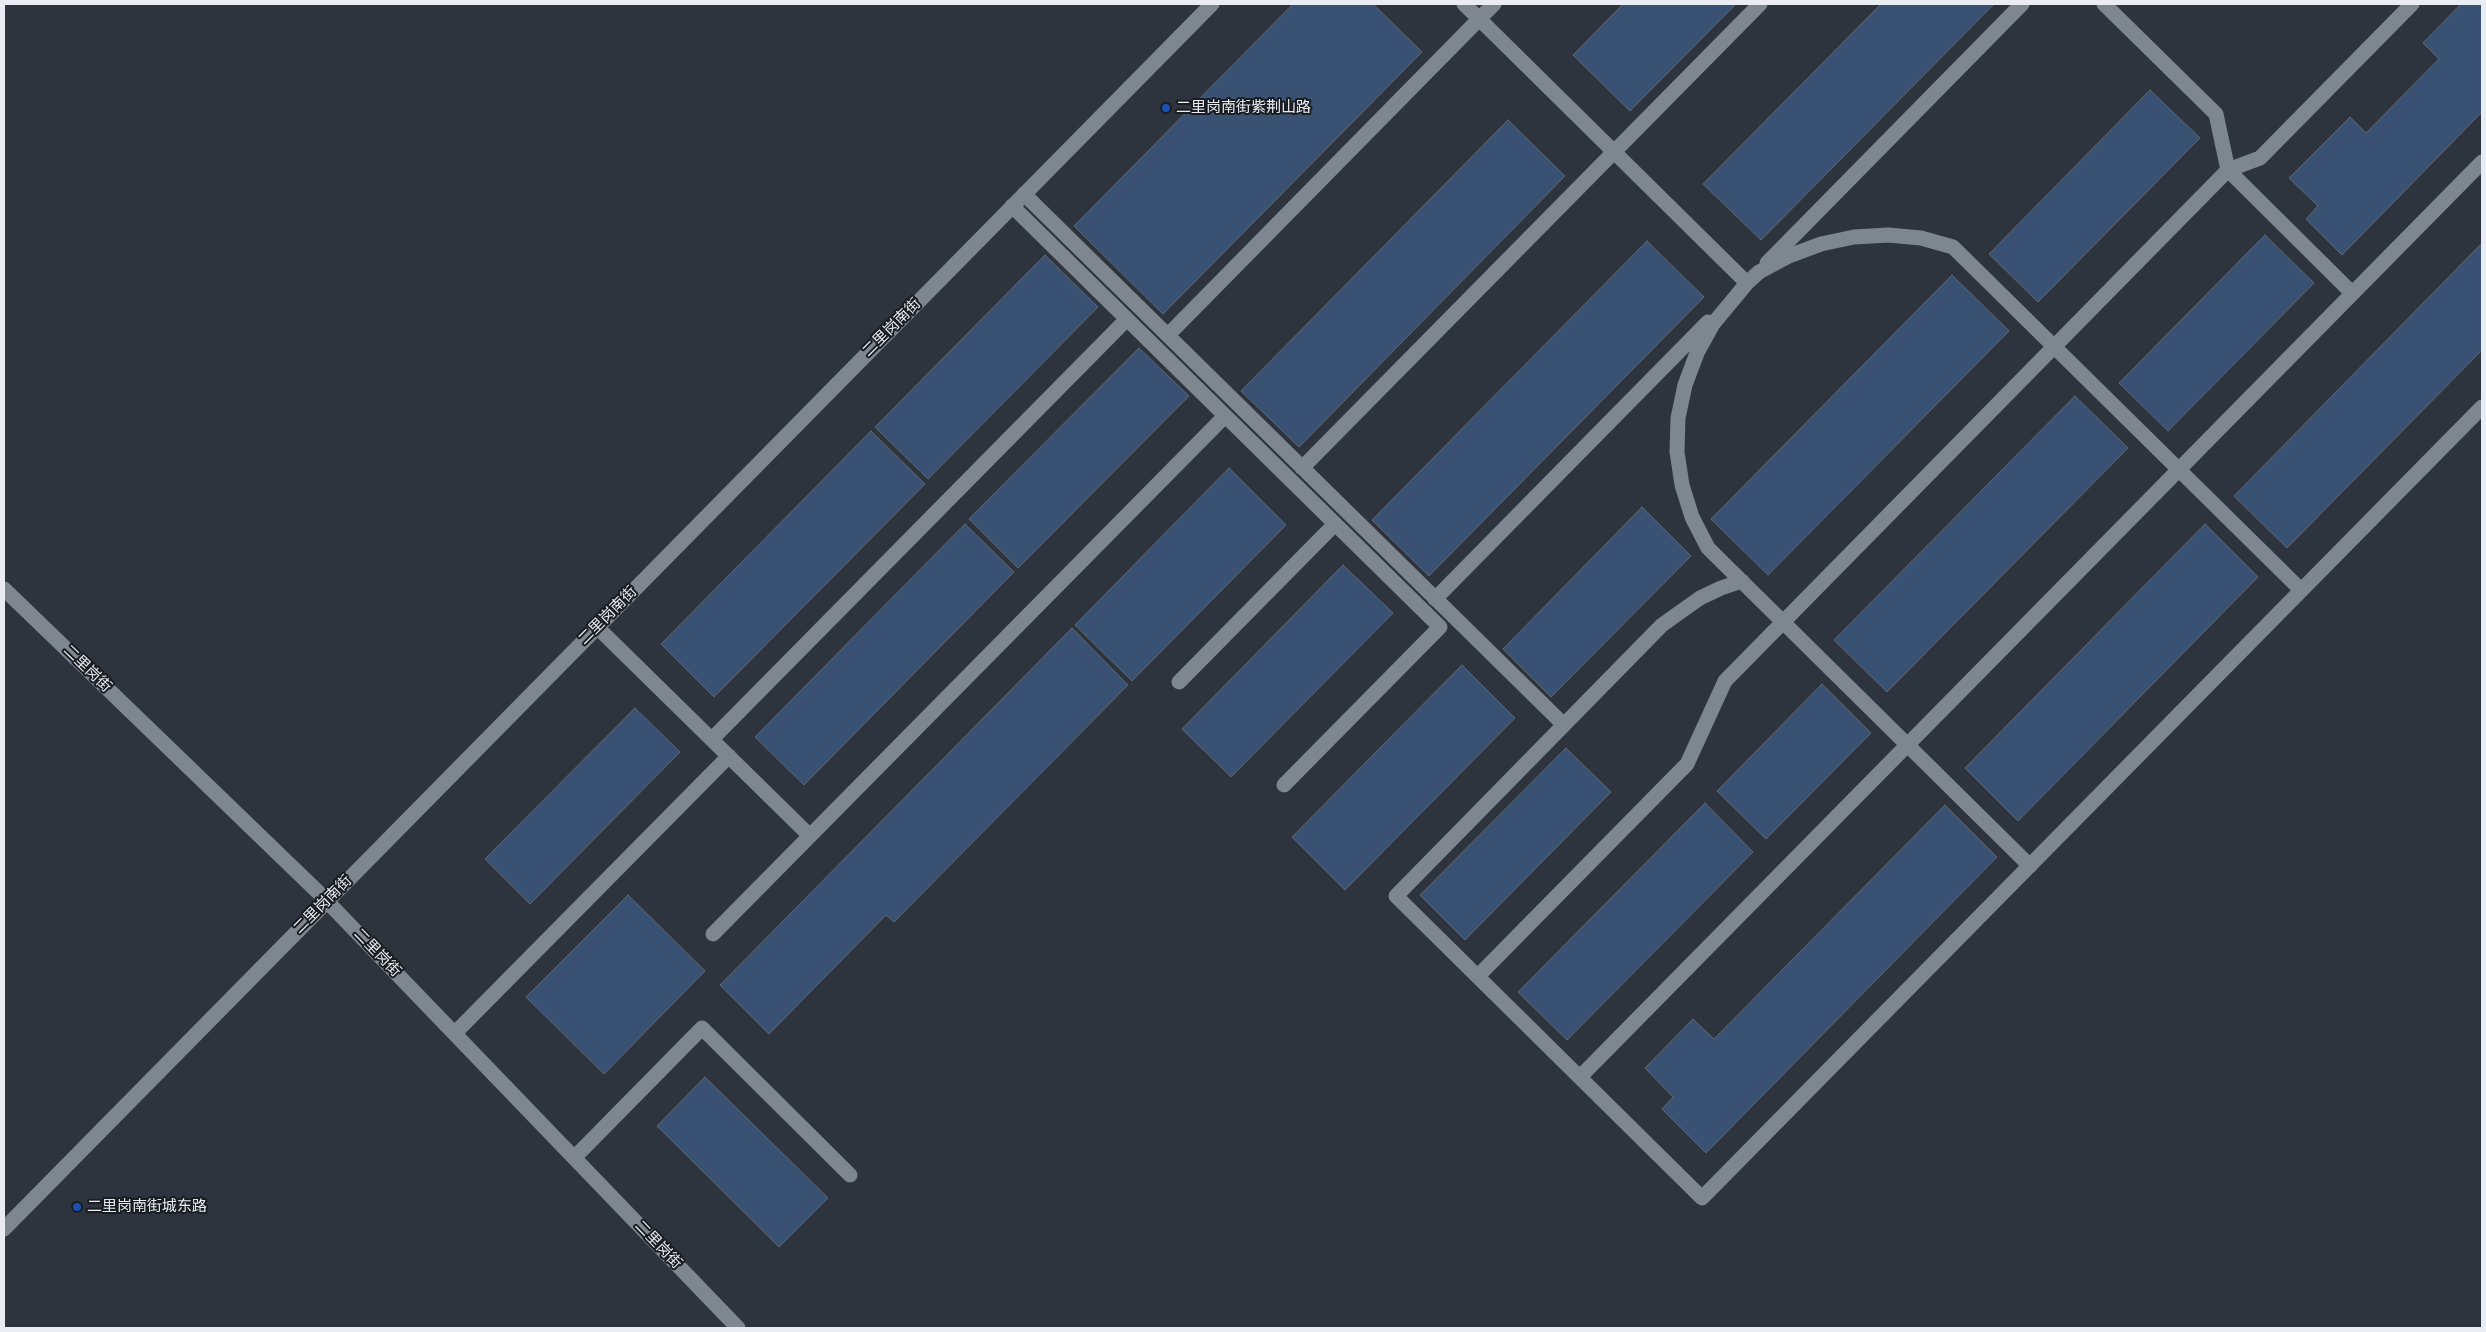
<!DOCTYPE html>
<meta charset="utf-8">
<style>
body{margin:0}
#map{position:relative;width:2486px;height:1332px;overflow:hidden;background:#2e343d;font-family:"DM Sans",sans-serif}
canvas{display:block}
.frame{position:absolute;inset:0;border:5px solid #e9edf3;pointer-events:none}
</style>
<div id="map">
<canvas width="2486" height="1332"></canvas>
<div class="frame"></div>
</div>
<script>
const ctx = document.querySelector('canvas').getContext('2d');
ctx.lineJoin = 'round';
function fillPath(path, color) { ctx.fillStyle = color; ctx.fill(path, 'evenodd'); }
const poly = rows => new Path2D(rows.map(r => 'M' + r).join(''));
function trace(path, color, width, dash) { ctx.strokeStyle = color; ctx.lineWidth = width; ctx.lineCap = dash ? 'butt' : 'round'; ctx.setLineDash(dash || []); ctx.stroke(path); }
function write(font, color, halo, rows, align = 'center') {
  ctx.font = font + ' "DM Sans","Noto Sans SC",sans-serif'; ctx.lineWidth = 4; ctx.setLineDash([]); ctx.textBaseline = 'middle'; ctx.strokeStyle = halo; ctx.fillStyle = color; for (const [text, x, y, turn = 0] of rows) {
    ctx.save(); ctx.translate(x, y); ctx.rotate((+turn || 0) * Math.PI / 180); ctx.textAlign = isNaN(turn) ? turn : align; if (halo) ctx.strokeText(text, 0, 0); ctx.fillText(text, 0, 0); ctx.restore();
  }
}
const building = poly([
 [1293,4,1373,4,1422,52,1163,314,1074,226,1293,4],
 [1623,4,1736,4,1630,111,1573,55,1623,4],
 [1881,4,1994,4,1761,240,1703,184,1881,4],
 [2461,4,2482,4,2482,112,2342,255,2306,219,2318,206,2289,178,2350,117,2366,133,2439,59,2423,43,2461,4],
 [2150,90,2200,138,2038,302,1989,254,2150,90],
 [1508,120,1565,176,1299,447,1241,391,1508,120],
 [2265,235,2314,283,2168,431,2119,383,2265,235],
 [1647,241,1704,297,1429,576,1372,520,1647,241],
 [2482,243,2482,350,2287,548,2234,496,2482,243],
 [1045,255,1098,307,928,479,875,427,1045,255],
 [1952,275,2009,331,1768,575,1711,519,1952,275],
 [1139,348,1189,396,1018,568,969,519,1139,348],
 [2075,396,2128,448,1887,692,1834,640,2075,396],
 [871,431,925,484,714,697,661,644,871,431],
 [1229,468,1286,525,1132,681,1075,625,1229,468],
 [1642,507,1691,556,1551,697,1503,649,1642,507],
 [965,524,1014,572,804,785,755,737,965,524],
 [2205,524,2258,577,2018,821,1965,768,2205,524],
 [1343,565,1393,613,1231,777,1182,729,1343,565],
 [1072,628,1128,685,894,922,886,915,769,1034,720,985,1072,628],
 [1462,665,1515,718,1345,890,1292,837,1462,665],
 [1822,684,1871,733,1766,839,1717,791,1822,684],
 [635,708,680,752,530,904,485,859,635,708],
 [1566,748,1611,792,1465,940,1420,895,1566,748],
 [1705,803,1753,852,1567,1040,1518,992,1705,803],
 [1945,805,1997,857,1706,1153,1662,1109,1673,1097,1645,1068,1693,1019,1714,1039,1945,805],
 [628,895,705,971,604,1074,526,997,628,895],
 [705,1077,828,1198,779,1247,657,1126,705,1077]
]);
fillPath(building, '#395172');
trace(building, '#616872', 1);
trace(poly([
 [1464,4,1747,283],
 [2104,4,2216,114,2228,170,2352,293],
 [1024,194,1564,725],
 [1012,206,1440,627,1284,785],
 [1767,263,2022,4],
 [1168,335,1494,4],
 [1302,468,1760,4],
 [1742,581,1721,588,1700,598,1662,625,1396,896,1702,1198,2482,407],
 [4,589,319,893,738,1328],
 [1435,599,1708,322],
 [597,627,810,836],
 [1179,682,1335,524],
 [712,739,1127,319],
 [2030,866,1708,548,1692,517,1682,485,1677,452,1678,418,1685,385,1697,353,1713,324,1747,283,1759,272,1789,256,1821,244,1854,237,1888,235,1921,238,1953,247,2301,590],
 [713,934,1225,416],
 [1478,976,1687,764,1725,681,2228,170,2260,158,2412,4],
 [455,1033,729,756],
 [1580,1077,2482,162],
 [574,1158,702,1028,850,1175],
 [4,1229,1212,4]
]), '#7e8690', 15);
for (const [x, y, r, color] of [
 [1166,108,5,"#1a4fb4"],
 [77,1207,5,"#1a4fb4"]
]) { const dot = new Path2D(); dot.arc(x, y, r, 0, 2 * Math.PI); ctx.fillStyle = color; ctx.fill(dot); trace(dot, '#191c20', 2); }
write('15px', '#e9edf3', '#191c20', [
 ["二里岗南街紫荆山路",1176,108],
 ["二里岗南街城东路",87,1207]
], 'left');
write('15px', '#e9edf3', '#191c20', [
 ["二里岗南街",892,328,-45],
 ["二里岗南街",608,616,-45],
 ["二里岗街",87,669,44],
 ["二里岗南街",323,905,-45],
 ["二里岗街",377,953,46],
 ["二里岗街",658,1245,46]
]);
</script>
